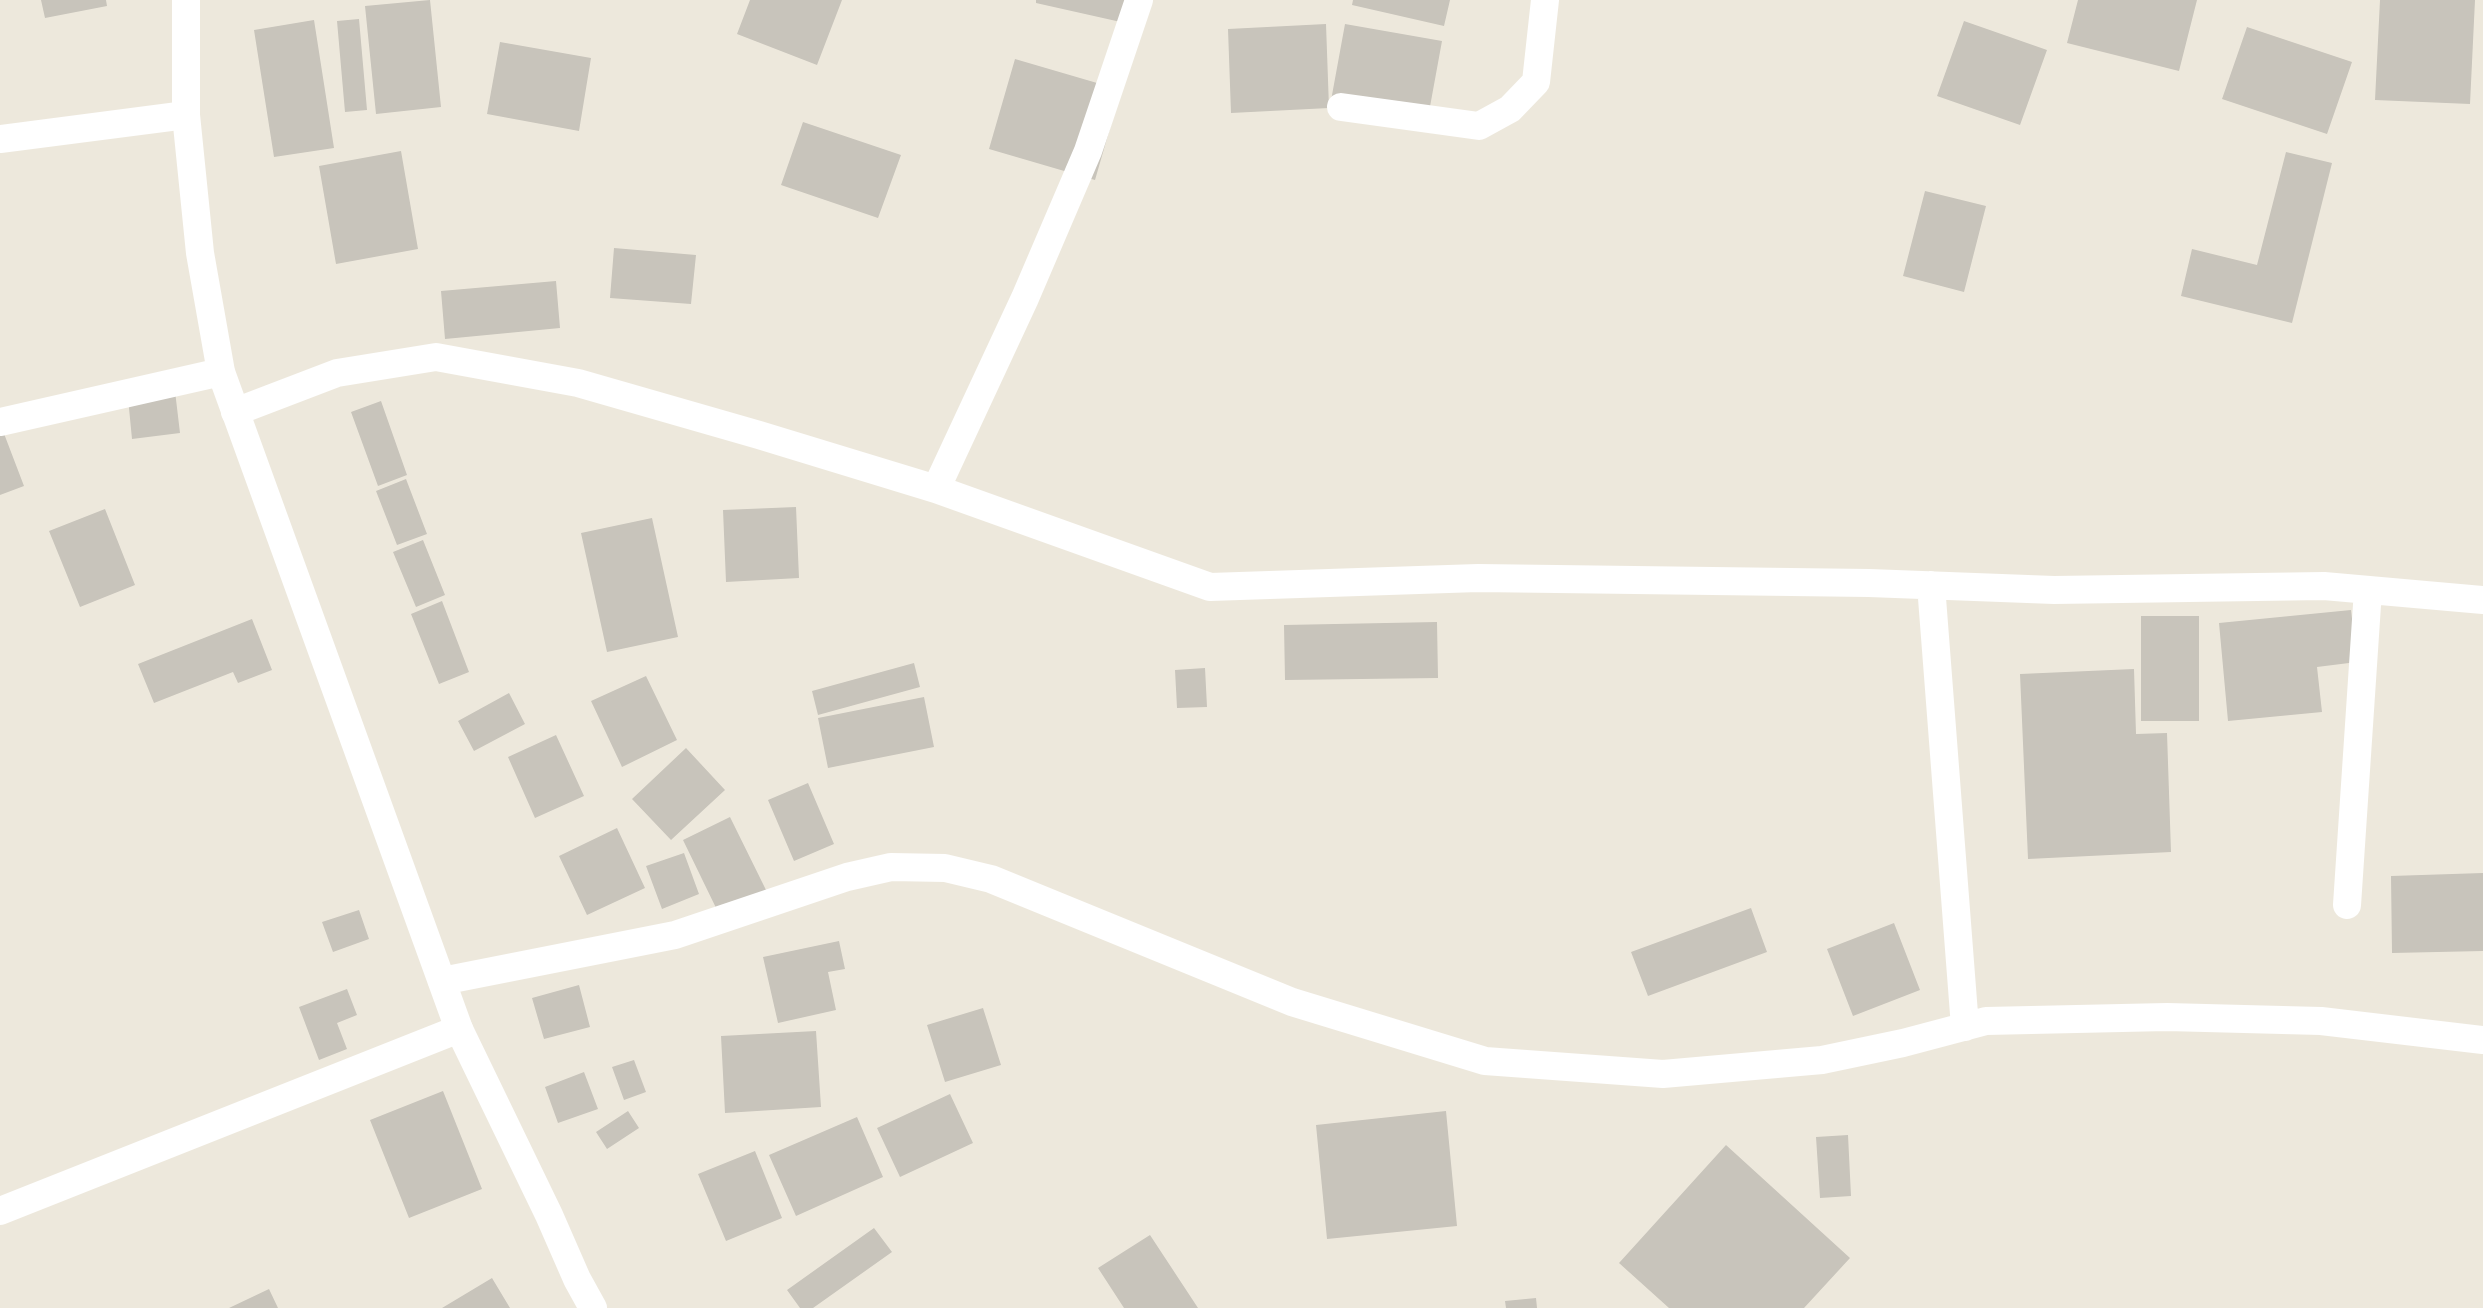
<!DOCTYPE html>
<style>
body{margin:0}
canvas{display:block;background:#ede8dc}
</style>
<canvas width="2483" height="1308"></canvas>
<script>
const ctx = document.querySelector('canvas').getContext('2d');
ctx.lineJoin = 'round';
function fillPath(path, color) { ctx.fillStyle = color; ctx.fill(path, 'evenodd'); }
const poly = rows => new Path2D(rows.map(r => 'M' + r).join(''));
function trace(path, color, width, dash) { ctx.strokeStyle = color; ctx.lineWidth = width; ctx.lineCap = dash ? 'butt' : 'round'; ctx.setLineDash(dash || []); ctx.stroke(path); }
fillPath(poly([
 [41,0,106,0,107,6,45,18],
 [430,0,441,107,376,114,365,6],
 [750,0,842,0,817,65,737,34],
 [1036,0,1150,0,1143,27,1036,3],
 [1353,0,1450,0,1444,26,1352,5],
 [2078,0,2197,0,2179,71,2067,43],
 [2380,0,2475,0,2470,104,2375,100],
 [359,19,367,110,345,112,337,21],
 [314,20,334,148,274,157,254,30],
 [1964,21,2047,50,2020,125,1937,96],
 [1326,24,1329,108,1231,113,1228,29],
 [1345,24,1442,41,1427,123,1330,106],
 [2247,27,2352,62,2327,134,2222,99],
 [500,42,591,58,579,131,487,114],
 [1015,59,1121,90,1095,180,989,149],
 [803,122,901,155,878,218,781,185],
 [401,151,418,249,336,264,319,166],
 [2286,152,2332,163,2292,323,2181,296,2192,249,2257,265],
 [1925,191,1986,206,1964,292,1903,276],
 [614,248,696,255,691,304,610,298],
 [556,281,560,328,445,339,441,291],
 [175,391,180,433,132,439,128,398],
 [381,401,407,475,378,486,351,412],
 [3,431,24,486,0,495,0,432],
 [406,479,427,534,397,545,376,491],
 [796,507,799,578,726,582,723,510],
 [105,509,135,585,80,607,49,531],
 [652,518,678,637,607,652,581,533],
 [423,540,445,595,416,607,393,552],
 [442,601,469,672,439,684,411,614],
 [2351,610,2357,662,2317,667,2322,712,2228,721,2219,623],
 [2141,616,2199,616,2199,721,2141,721],
 [252,619,272,670,238,683,233,672,154,703,138,664],
 [1437,622,1438,678,1285,680,1284,625],
 [914,663,920,687,818,715,812,691],
 [1205,668,1207,707,1177,708,1175,670],
 [2134,669,2136,734,2167,733,2171,852,2028,859,2020,674],
 [646,676,677,740,622,767,591,701],
 [509,693,525,724,474,751,458,721],
 [924,697,934,747,828,768,818,718],
 [556,735,584,796,535,818,508,757],
 [686,748,725,790,671,840,632,799],
 [808,783,834,844,794,861,768,800],
 [730,817,766,890,719,914,683,840],
 [617,828,645,888,587,915,559,856],
 [684,853,699,894,662,909,646,866],
 [2483,873,2483,951,2392,953,2391,876],
 [1751,908,1767,952,1648,996,1631,952],
 [359,910,369,939,333,952,322,922],
 [1894,923,1920,990,1853,1016,1827,949],
 [839,941,845,969,828,972,836,1010,778,1023,763,957],
 [579,985,590,1027,544,1039,532,998],
 [347,989,357,1015,337,1023,347,1049,319,1060,299,1007],
 [983,1008,1001,1065,945,1082,927,1025],
 [816,1031,821,1107,725,1113,721,1036],
 [634,1060,646,1092,624,1100,612,1067],
 [584,1072,598,1109,558,1123,545,1087],
 [443,1091,482,1189,409,1218,370,1120],
 [950,1094,973,1143,900,1177,877,1128],
 [628,1111,639,1128,607,1149,596,1132],
 [1446,1111,1457,1226,1327,1239,1316,1125],
 [857,1117,883,1177,796,1216,769,1155],
 [1848,1135,1851,1196,1820,1198,1816,1137],
 [1726,1145,1850,1258,1804,1308,1669,1308,1619,1263],
 [755,1151,782,1218,726,1241,698,1174],
 [874,1228,892,1252,813,1308,800,1308,787,1290],
 [1150,1235,1198,1308,1124,1308,1098,1268],
 [492,1278,510,1308,442,1308],
 [269,1289,278,1308,229,1308],
 [1536,1298,1537,1308,1506,1308,1505,1301]
]), '#c8c4bb');
trace(poly([
 [1341,107,1479,126,1510,109,1536,82,1545,0],
 [0,139,186,115],
 [235,412,337,373,436,357,578,383,759,435,936,489,1210,587,1478,578,1869,583,2054,590,2324,586,2483,600],
 [0,422,221,372],
 [936,489,1025,298,1088,151,1139,0],
 [1931,585,1965,1027],
 [2347,905,2368,590],
 [442,981,675,935,847,877,891,867,945,868,991,879,1292,1002,1485,1061,1663,1074,1822,1060,1903,1043,1986,1021,2167,1017,2321,1021,2483,1040],
 [0,1211,459,1029]
]), '#fff', 28);
trace(poly([
 [186,0,186,115,200,253,221,372,459,1029,549,1215,577,1279,593,1308]
]), '#fff', 28);
</script>
